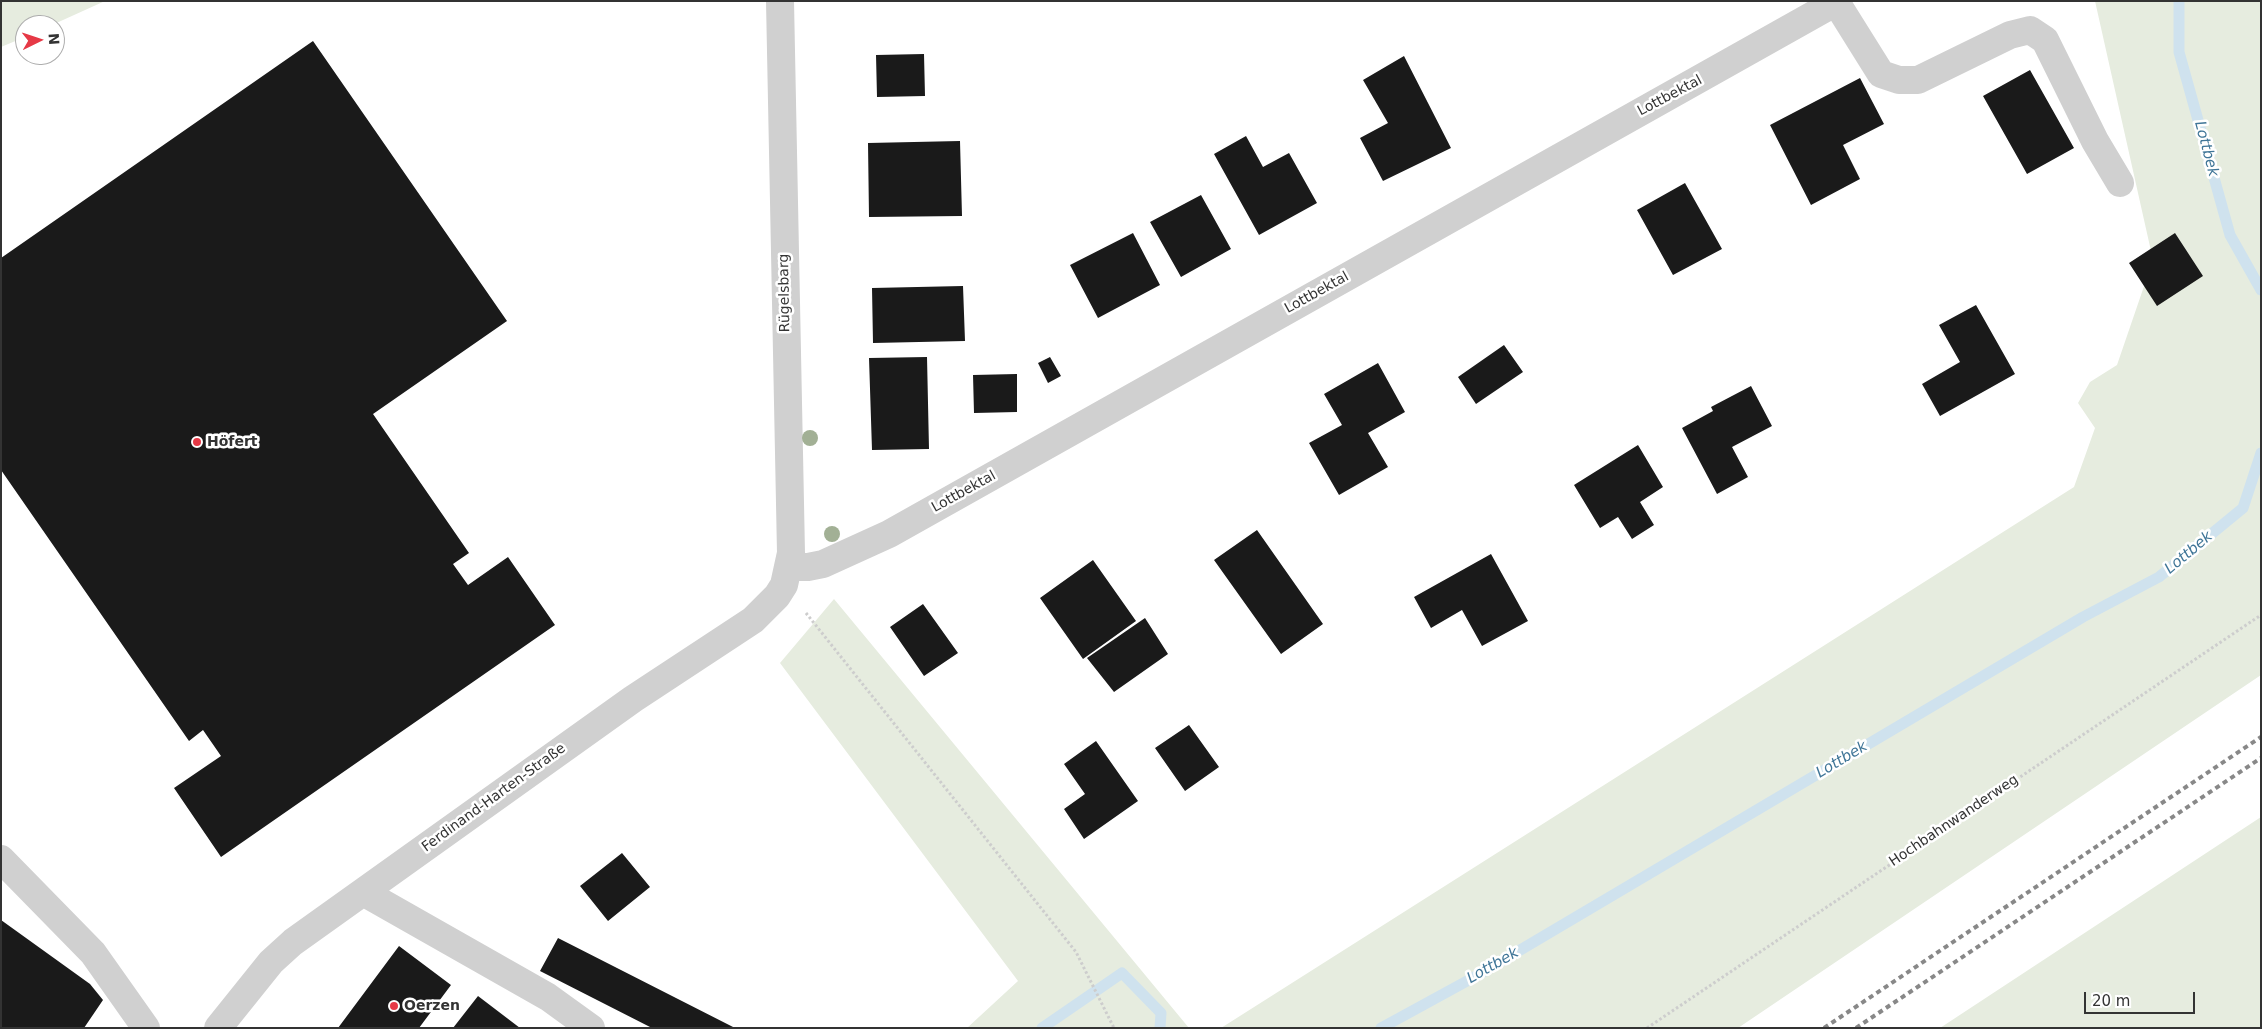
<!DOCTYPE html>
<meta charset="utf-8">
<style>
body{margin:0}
#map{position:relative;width:2262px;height:1029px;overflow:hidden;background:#fff;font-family:"DejaVu Sans",sans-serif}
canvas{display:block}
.frame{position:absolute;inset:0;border:2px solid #333;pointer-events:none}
.north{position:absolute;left:15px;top:15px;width:50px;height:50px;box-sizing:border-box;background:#fff;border:1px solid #adadad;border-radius:50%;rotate:86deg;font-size:14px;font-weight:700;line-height:20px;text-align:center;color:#333}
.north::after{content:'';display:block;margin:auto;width:18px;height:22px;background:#e63946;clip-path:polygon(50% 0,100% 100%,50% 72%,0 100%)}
.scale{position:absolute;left:2084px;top:992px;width:111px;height:22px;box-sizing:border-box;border:2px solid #333;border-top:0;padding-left:6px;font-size:15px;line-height:18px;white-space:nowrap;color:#333;-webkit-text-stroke:4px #fff;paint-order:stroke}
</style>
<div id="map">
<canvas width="2262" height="1029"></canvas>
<div class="frame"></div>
<div class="north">N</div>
<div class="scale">20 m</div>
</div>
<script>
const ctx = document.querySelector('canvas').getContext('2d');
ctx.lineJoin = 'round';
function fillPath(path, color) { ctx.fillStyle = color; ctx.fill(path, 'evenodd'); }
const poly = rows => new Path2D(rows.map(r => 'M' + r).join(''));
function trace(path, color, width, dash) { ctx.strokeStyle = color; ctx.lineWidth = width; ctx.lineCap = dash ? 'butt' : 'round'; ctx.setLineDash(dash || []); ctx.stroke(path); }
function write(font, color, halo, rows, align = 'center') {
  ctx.font = font + ' "DejaVu Sans",sans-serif'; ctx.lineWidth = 5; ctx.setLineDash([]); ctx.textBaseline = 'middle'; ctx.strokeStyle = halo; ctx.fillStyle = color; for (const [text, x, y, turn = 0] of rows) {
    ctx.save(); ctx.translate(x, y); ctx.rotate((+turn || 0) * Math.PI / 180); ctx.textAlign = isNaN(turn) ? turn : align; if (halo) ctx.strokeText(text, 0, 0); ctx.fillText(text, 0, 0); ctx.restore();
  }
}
fillPath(poly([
 [1,1,105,1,52,25,25,25,25,37,1,47],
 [2095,1,2261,1,2261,675,1738,1028,1221,1028,2074,487,2095,428,2078,403,2090,382,2117,365,2153,260],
 [834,599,1189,1028,967,1028,1018,981,780,663],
 [2261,817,2261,1028,1940,1028]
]), '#e6ecdf');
trace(poly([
 [2179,1,2179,52,2230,235,2261,290],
 [1042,1028,1122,973,1161,1013,1160,1028],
 [1381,1028,1478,975,2083,617,2159,577,2243,508,2261,453]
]), '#cfe2ee', 11);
fillPath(poly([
 [313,41,507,321,373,414,469,553,453,564,468,585,508,557,555,625,221,857,174,788,221,756,203,730,189,741,1,470,1,258],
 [924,54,925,96,877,97,876,55],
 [1404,56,1451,148,1383,181,1360,138,1388,123,1363,80],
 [2030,70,2074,148,2027,174,1983,96],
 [1860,78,1884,124,1843,145,1860,179,1811,205,1770,125],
 [1246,136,1263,167,1289,153,1317,203,1259,235,1214,154],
 [960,141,962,216,869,217,868,143],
 [1685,183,1722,249,1673,275,1637,210],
 [1201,195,1231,249,1181,277,1150,222],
 [1133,233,1160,285,1098,318,1070,265],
 [2175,233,2203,276,2157,306,2129,263],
 [963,286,965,341,873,343,872,288],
 [1976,305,2015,374,1940,416,1922,384,1960,362,1939,325],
 [1504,345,1523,372,1476,404,1458,377],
 [927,357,929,449,872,450,869,358],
 [1050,357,1061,376,1048,383,1038,363],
 [1378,363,1405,412,1368,433,1388,467,1339,495,1309,443,1342,425,1324,394],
 [1017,374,1017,412,974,413,973,375],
 [1751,386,1772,426,1732,447,1748,477,1717,494,1682,428,1713,411,1711,407],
 [1638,445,1663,487,1640,502,1654,525,1632,539,1618,517,1600,528,1574,485],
 [1257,530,1323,624,1281,654,1214,560],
 [1491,554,1528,621,1482,646,1462,610,1431,628,1414,597],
 [1093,560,1136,621,1083,659,1040,598],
 [923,604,958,653,924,676,890,627],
 [1145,618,1168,654,1114,692,1087,658],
 [1189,725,1219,767,1185,791,1155,748],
 [1096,741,1138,801,1084,839,1064,809,1085,794,1064,764],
 [622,853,650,887,608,921,580,886],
 [1,920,90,984,103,1000,84,1028,1,1028],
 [558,938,735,1028,652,1028,540,971],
 [399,946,451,985,419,1028,338,1028],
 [478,996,520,1028,453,1028]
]), '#1a1a1a');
trace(poly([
 [806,613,1076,952,1114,1028],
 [1647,1028,2261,615]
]), '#cdcdcd', 3, [2.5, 2.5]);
trace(poly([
 [1836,2,1881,74,1899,80,1918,80,2010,35,2030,30,2045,40,2095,141,2120,183],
 [789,567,808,567,823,564,889,534,1838,1],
 [1,859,93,953,146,1028],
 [363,892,548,997,591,1028],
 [218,1028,271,962,293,942,633,699,753,620,777,596,784,585,791,553,780,1]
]), '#d0d0d0', 28);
trace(poly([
 [1824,1028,2261,737],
 [1856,1028,2261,758]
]), '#888', 4, [5, 4]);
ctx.fillStyle = '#a2b095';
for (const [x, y] of [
 [810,438],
 [832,534]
]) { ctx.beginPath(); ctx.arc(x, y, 8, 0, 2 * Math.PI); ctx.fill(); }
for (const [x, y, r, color] of [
 [197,442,5,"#e63946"],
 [394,1006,5,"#e63946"]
]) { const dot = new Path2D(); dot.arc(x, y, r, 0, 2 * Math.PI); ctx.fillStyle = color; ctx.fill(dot); trace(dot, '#fff', 2); }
write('14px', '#333', '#fff', [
 ["Lottbektal",1670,96,-28],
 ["Rügelsbarg",785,293,-91],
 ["Lottbektal",1317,293,-29],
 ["Lottbektal",964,492,-29],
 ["Ferdinand-Harten-Straße",494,798,-36],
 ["Hochbahnwanderweg",1954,821,-34]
]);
write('bold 14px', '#333', '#fff', [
 ["Höfert",207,442],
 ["Oerzen",404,1006]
], 'left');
write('italic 15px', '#3f7597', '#fff', [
 ["Lottbek",2206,149,75],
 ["Lottbek",2189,553,-40],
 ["Lottbek",1842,760,-31],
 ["Lottbek",1493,966,-30]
]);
</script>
